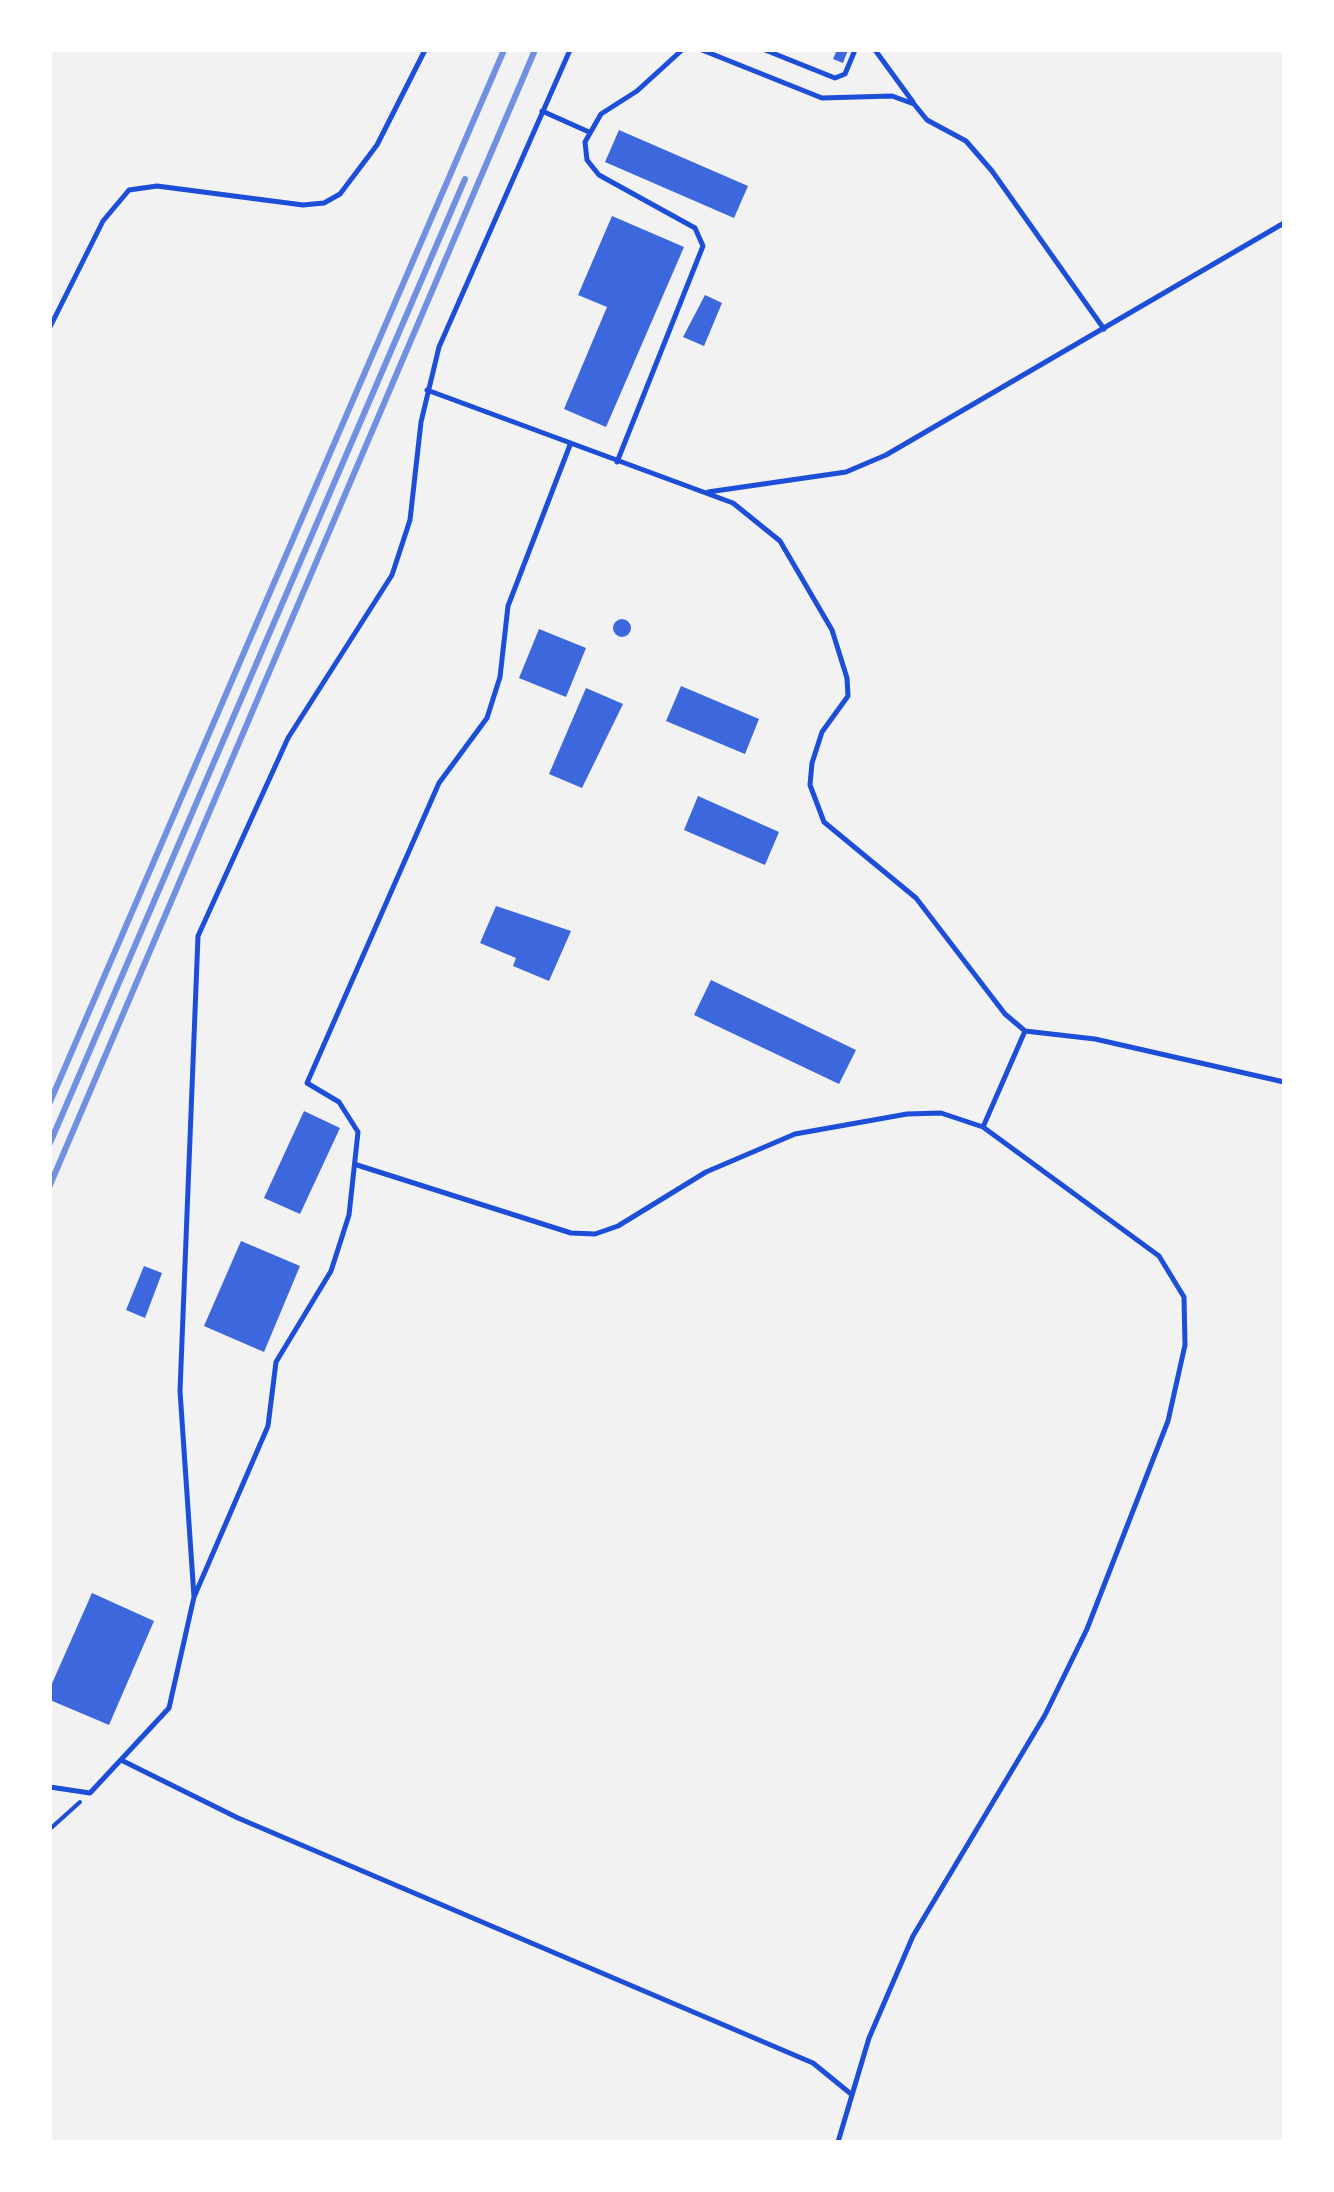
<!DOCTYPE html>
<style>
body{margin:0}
#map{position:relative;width:1334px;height:2192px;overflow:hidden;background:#f2f2f2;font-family:Ubuntu,sans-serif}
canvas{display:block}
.frame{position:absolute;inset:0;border:52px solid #fff;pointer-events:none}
</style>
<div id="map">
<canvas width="1334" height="2192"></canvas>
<div class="frame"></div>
</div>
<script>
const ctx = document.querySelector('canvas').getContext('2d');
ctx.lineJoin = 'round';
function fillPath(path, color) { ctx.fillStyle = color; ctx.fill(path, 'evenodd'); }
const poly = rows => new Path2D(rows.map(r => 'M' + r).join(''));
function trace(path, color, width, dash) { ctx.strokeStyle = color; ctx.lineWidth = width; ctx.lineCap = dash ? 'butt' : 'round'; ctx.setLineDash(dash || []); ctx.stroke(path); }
fillPath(poly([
 [837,50,848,50,843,63,833,59],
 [619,130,748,186,734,218,605,162],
 [612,216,684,247,606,427,564,409,607,307,578,295],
 [705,295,722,303,704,346,683,337],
 '613 628a9 9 0 1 1 18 0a9 9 0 1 1-18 0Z',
 [539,629,586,648,566,697,519,678],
 [681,686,759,719,745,754,666,721],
 [586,688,623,704,582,788,549,774],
 [698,796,779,832,765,865,684,830],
 [496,906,571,931,549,981,513,966,516,958,480,943],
 [711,980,856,1050,839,1084,694,1015],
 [304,1111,340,1128,300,1214,264,1198],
 [241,1241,300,1266,264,1352,204,1326],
 [144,1266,162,1273,145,1318,126,1310],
 [92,1593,154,1621,109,1725,50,1700,50,1688]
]), '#3d67dc');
trace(poly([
 [50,1829,80,1802]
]), '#1d4ed8', 4);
trace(poly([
 [702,50,822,98,892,96,914,104,927,120,966,141,992,171,1104,329],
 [765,50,835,78,845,74,855,50],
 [875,50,913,102],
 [542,111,589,132],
 [50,327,103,221,129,190,157,186,303,205,324,203,340,194,377,145,425,50],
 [427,390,733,503,780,541,832,630,847,678,848,696,822,732,812,763,810,785,824,822,916,898,1005,1014,1025,1031,1095,1039,1284,1082],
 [617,462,703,246,695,228,599,175,587,160,585,142,601,114,637,91,682,50],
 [708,492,846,472,886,455,1284,223],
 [357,1165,571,1233,595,1234,618,1226,706,1172,795,1134,907,1114,941,1113,983,1127],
 [194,1597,180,1391,198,936,288,738,392,575,410,520,421,422,439,347,570,50],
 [121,1760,238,1818,813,2063,851,2094],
 [50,1787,90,1793,169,1708,194,1597,268,1426,276,1362,331,1271,349,1215,358,1132,339,1102,307,1083,439,783,487,718,500,677,508,606,570,445],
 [838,2142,869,2038,913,1936,1045,1715,1087,1629,1168,1421,1185,1345,1184,1297,1159,1256,983,1127,1025,1031]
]), '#1d4ed8', 5);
trace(poly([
 [50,1102,504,50],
 [50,1143,465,179],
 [50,1185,535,50]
]), '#7290e2', 6);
</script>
